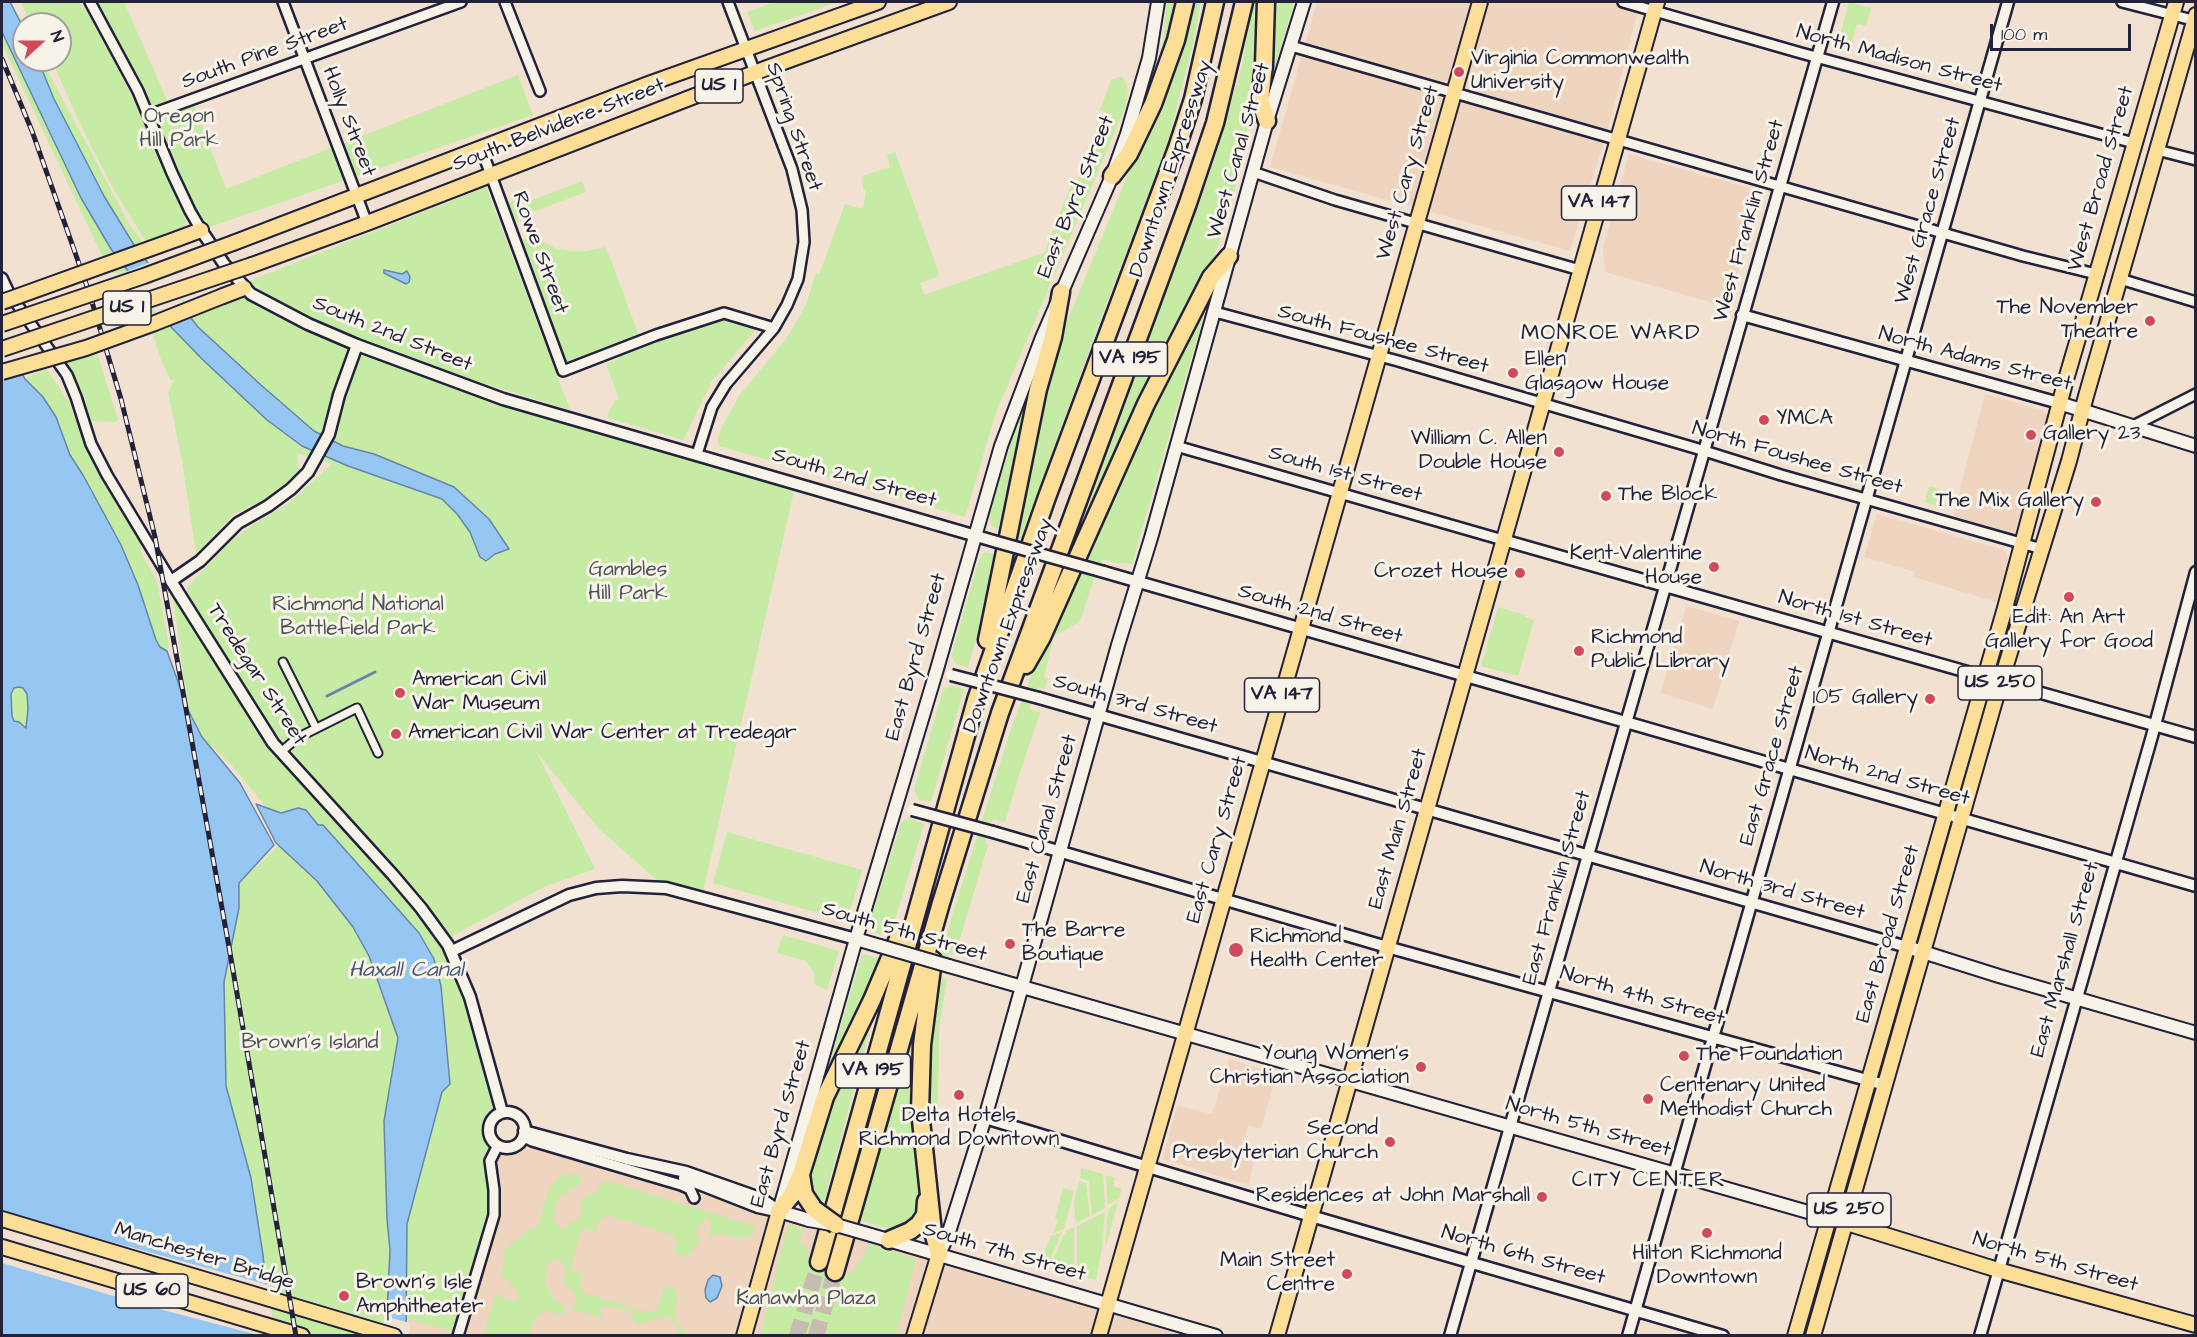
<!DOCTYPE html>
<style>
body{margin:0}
#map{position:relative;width:2197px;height:1337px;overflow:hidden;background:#f2e1d0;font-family:"Architects Daughter",sans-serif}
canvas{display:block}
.frame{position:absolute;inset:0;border:3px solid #22223b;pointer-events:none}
.north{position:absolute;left:12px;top:12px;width:60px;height:60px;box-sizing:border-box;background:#f7f3e8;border:2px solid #a29fa3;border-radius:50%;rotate:69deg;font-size:16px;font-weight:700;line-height:24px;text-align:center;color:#22223b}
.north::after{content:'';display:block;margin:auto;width:21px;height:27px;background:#d1495b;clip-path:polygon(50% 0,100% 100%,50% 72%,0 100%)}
.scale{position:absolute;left:1990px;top:24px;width:141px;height:27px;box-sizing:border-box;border:3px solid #22223b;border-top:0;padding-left:8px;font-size:18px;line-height:21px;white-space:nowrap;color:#22223b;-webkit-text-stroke:4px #f7f3e8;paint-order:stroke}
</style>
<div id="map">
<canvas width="2197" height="1337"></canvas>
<div class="frame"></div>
<div class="north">N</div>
<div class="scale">100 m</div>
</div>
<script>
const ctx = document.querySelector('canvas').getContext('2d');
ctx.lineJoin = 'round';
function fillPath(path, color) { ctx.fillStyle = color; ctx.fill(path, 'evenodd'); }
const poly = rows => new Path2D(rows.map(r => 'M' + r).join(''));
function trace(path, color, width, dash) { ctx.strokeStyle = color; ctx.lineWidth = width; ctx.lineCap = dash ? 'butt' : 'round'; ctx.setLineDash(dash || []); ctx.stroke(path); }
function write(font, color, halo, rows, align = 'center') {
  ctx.font = font + ' "Architects Daughter",sans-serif'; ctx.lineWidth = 6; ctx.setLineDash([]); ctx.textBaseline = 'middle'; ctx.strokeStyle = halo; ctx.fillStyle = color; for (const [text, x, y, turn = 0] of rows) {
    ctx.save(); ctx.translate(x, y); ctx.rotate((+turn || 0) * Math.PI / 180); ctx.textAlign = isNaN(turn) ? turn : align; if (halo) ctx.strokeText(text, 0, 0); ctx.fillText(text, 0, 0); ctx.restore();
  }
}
fillPath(poly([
 [1317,2,1640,2,1608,128,1570,251,1270,167],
 [1629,154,1763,192,1727,307,1605,272,1603,247],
 [1985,394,2044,411,2051,420,2021,527,2014,537,1953,516],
 [1877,514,2004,550,2009,561,1996,602,1914,577,1915,572,1864,557],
 [1686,606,1739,621,1713,709,1661,693],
 [1229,1059,1277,1074,1261,1129,1248,1125,1242,1147,1256,1152,1249,1185,1163,1159,1177,1106,1212,1114],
 [250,1069,1211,1335,296,1335]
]), '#efd4bf');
fillPath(poly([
 [2,2,11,2,24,25,24,60,42,60,128,222,152,256,125,274,112,273,94,239,2,44],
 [21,2,79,2,95,22,136,105,184,212,186,222,184,227,147,243,114,190,88,140,51,60,60,60,60,24,31,24],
 [90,2,124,2,170,107,192,100,226,189,518,75,533,115,201,230],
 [776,2,838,2,755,31,747,12],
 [1167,2,1180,2,1174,26,1155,76,1162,45],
 [1190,2,1201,2,1193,43,1168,142,1097,329,1002,591,1053,355,1161,95],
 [1253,2,1260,2,1259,41,1252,109,1231,207,1215,254,1204,280,1086,523,1082,523,1214,161,1243,62],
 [1269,2,1294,2,1266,99],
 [1849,2,1871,8,1866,26,1857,24,1849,53,1836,49],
 [1122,76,1127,85,1128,93,1125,108,995,415,965,517,719,446,718,439,721,429,739,396,786,339,806,305,816,273,819,275,845,204,863,209,866,191,863,189,862,176,890,167,887,155,895,152,939,273,937,277,920,283,924,295,1046,252,1046,248,1071,185,1075,187,1089,151,1095,152,1109,118,1113,119,1112,113,1108,114,1100,110,1111,80],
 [582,181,586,192,517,218,519,223,513,220,508,206,510,202,519,199,522,204],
 [486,187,570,410,405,359,361,343,287,310,249,281],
 [530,235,555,248,570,251,587,251,606,247,639,336,566,364,523,245,524,239],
 [170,285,192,309,244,288,255,297,482,392,697,454,794,491,702,896,666,888,598,828,536,751,595,869,546,886,450,937,409,884,268,725,187,595,187,587,235,537,254,524,288,504,332,464,297,453,299,471,292,479,271,496,234,514,196,554,182,461,168,392,175,379,171,381,159,355,148,315],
 [1211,290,1132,564,1114,563,1103,559,1092,584,1082,616,1078,623,1054,636,1044,677,1048,679,1044,689,1038,687,1029,709,1040,713,1020,772,1005,822,993,819,985,843,988,845,955,955,949,953,942,977,947,979,939,1028,938,1116,929,1120,926,1070,933,997,945,938,1011,729,1034,667,1154,400],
 [729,320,757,328,712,381,683,440,608,418,608,413,615,401,619,399,606,364,619,359,618,356,676,334,701,325],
 [97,352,118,420,116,422,90,421,83,399,66,362],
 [46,368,69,403,90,456,141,543,141,552,157,581,169,646,167,651,160,647,156,640,138,585,121,545,83,475,70,455,56,417,25,379],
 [1036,372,1004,530,992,527,989,517,1016,425],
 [1929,486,1940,489,1935,505,1925,502],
 [986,552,1000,556,968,667,957,665,951,656,978,563,982,554],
 [171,581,273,743,428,926,447,954,470,997,499,1114,492,1119,489,1128,490,1137,495,1143,493,1154,495,1205,458,1333,408,1319,407,1224,442,1092,450,1084,441,986,434,959,419,933,324,825,319,825,298,808,281,813,267,808,232,766,202,737,188,710],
 [1498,607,1525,615,1525,617,1534,620,1518,676,1481,666],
 [951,685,964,689,931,802,919,800,914,790,943,690],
 [19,687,23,688,27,694,28,709,26,728,14,721,12,716,11,694,14,688],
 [909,818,924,824,890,936,879,934,871,931,872,915,901,823,904,820],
 [727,832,862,870,849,915,839,918,833,917,713,883],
 [278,846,317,881,353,927,369,956,398,1038,384,1121,387,1219,390,1250,386,1335,271,1335,263,1255,251,1178,226,1086,224,982,239,908,239,883],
 [783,935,839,951,827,990,814,984,814,973,806,961,777,953],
 [862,954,883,959,821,1093],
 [925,985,923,1195,917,1218,898,1229,889,1229,859,1220],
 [880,992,822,1208,811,1197,808,1180,828,1102],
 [1081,1168,1103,1174,1105,1208,1092,1215,1089,1181,1080,1178],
 [569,1174,580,1175,583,1178,579,1184,560,1196,556,1205,554,1219,560,1229,565,1228,578,1219,581,1213,581,1204,584,1197,597,1193,601,1184,607,1181,755,1226,753,1234,745,1236,744,1239,720,1234,708,1237,711,1223,709,1218,705,1218,695,1232,700,1240,688,1256,674,1253,677,1242,673,1235,607,1215,599,1220,596,1232,582,1228,570,1270,583,1274,580,1285,584,1293,631,1307,630,1311,605,1305,602,1307,599,1312,602,1314,603,1318,570,1308,575,1303,576,1296,573,1291,563,1283,566,1271,562,1262,555,1259,551,1261,545,1269,546,1286,557,1302,566,1307,563,1315,547,1311,538,1314,535,1318,529,1335,494,1335,484,1333,495,1295,515,1301,518,1298,517,1291,511,1283,502,1276,504,1251,528,1230,538,1226,549,1189,559,1177],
 [1106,1175,1115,1178,1113,1186,1121,1189,1120,1197,1108,1205],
 [1079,1181,1086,1183,1090,1216,1076,1223,1074,1205],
 [1063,1188,1074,1191,1064,1229,1053,1233,1058,1220,1055,1219],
 [1118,1202,1105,1249,1108,1210],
 [1105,1212,1102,1248,1096,1280,1079,1275,1081,1267,1077,1265,1077,1226],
 [788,1224,803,1229,800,1242,826,1270,848,1275,863,1258,869,1243,916,1259,896,1335,760,1336],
 [1074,1227,1074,1264,1070,1264,1069,1268,1051,1263,1066,1231],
 [1062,1232,1049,1262,1040,1260,1051,1236],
 [664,1286,678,1290,675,1315,680,1327,689,1335,677,1335,677,1326,668,1316,640,1324,628,1317,633,1315,635,1308,651,1313,658,1308]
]), '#c5eba5');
const water = poly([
 [2,2,10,2,24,29,24,60,38,60,54,99,104,196,134,245,198,327,261,385,314,431,343,446,374,454,454,487,489,519,509,549,495,554,486,561,480,557,470,532,457,514,442,499,348,466,302,446,267,420,202,359,172,328,111,249,81,198,2,32,2,2],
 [384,270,402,274,407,271,410,277,409,282,406,284,384,273,384,270],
 [2,337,25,379,43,397,56,417,70,455,83,475,121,545,138,585,156,640,160,647,167,651,188,710,202,737,240,783,274,845,239,883,239,908,224,982,226,1086,251,1178,263,1255,271,1335,2,1335,2,337],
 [19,687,23,688,27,694,28,709,26,728,19,722,14,721,12,716,11,694,14,688,19,687],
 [256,804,281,813,298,808,306,810,318,825,323,825,419,933,434,959,441,986,450,1084,442,1092,407,1224,406,1335,386,1335,390,1250,387,1219,384,1121,398,1038,369,956,353,927,317,881,276,843,256,804],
 [713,1275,720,1277,722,1286,717,1298,710,1302,706,1298,705,1290,708,1280,713,1275]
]);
fillPath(water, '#95c7f2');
trace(water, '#6785a9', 1.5);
fillPath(poly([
 [151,262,184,304,157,314,125,272],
 [2,334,4,335,25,373,2,380],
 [2,1212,269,1285,274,1336,258,1335,144,1305,2,1263],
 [384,1316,410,1323,409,1336,383,1336]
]), '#f2e1d0');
trace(poly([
 [327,696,375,672]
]), '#6785a9', 3);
trace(poly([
 [797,1336,819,1262],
 [816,1336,835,1272]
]), '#c8bbb2', 16, [16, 8]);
const pedestrian = poly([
 [283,662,316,728],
 [281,752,297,738,357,708,378,753]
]);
const minor = poly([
 [90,2,138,91,172,173,190,211,201,230],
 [283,2,367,223],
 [505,2,540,91],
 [1623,2,1801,53,2134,143],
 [2122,2,2196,21],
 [1291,46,2023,256,2096,274],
 [149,115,461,2],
 [481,148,563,371,656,335,724,313,774,328],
 [2157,150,2196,160],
 [1253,172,1335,200,1580,270],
 [2,278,9,293,67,375,76,397,91,444,107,475,171,581],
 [2120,279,2196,302],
 [1215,312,1398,361,1695,448,1781,475,2042,549],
 [2133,426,2196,394],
 [1176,446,1503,540],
 [697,454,712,407,726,384,774,328,787,305,798,279,804,242,802,210,792,169,728,2],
 [523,1136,532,1141,681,1185,690,1189,694,1198],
 [458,1336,494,1215,494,1190,490,1161,498,1145]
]);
const tertiary = poly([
 [201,230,224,264,251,294,308,324,357,345,503,399,997,542],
 [1742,315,2059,403],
 [357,345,339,395,329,434,308,472,291,489,268,506,238,523,200,561,171,581,273,743,393,875,421,908,448,945,470,997,502,1112],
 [1503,540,2196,737],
 [1104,572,2196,886],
 [1039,698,1907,947],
 [993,832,1387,947,1885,1085],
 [452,951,569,895,596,888,622,886,666,888,856,939],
 '489 1130a18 18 0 1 1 36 0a18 18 0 1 1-36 0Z',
 [985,1118,1311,1216,1723,1336],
 [524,1131,627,1159,686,1172,760,1198,779,1211],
 [684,1178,758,1207,776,1211],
 [1450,1336,1833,2],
 [1628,1336,2008,2],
 [1980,1336,2152,736,2196,572]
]);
const secondary = poly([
 [2059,403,2196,446],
 [856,939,880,946],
 [1907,947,1999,976,2196,1033],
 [949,966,1829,1218],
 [809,1220,779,1211,856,939,937,669,1001,446,1041,340,1112,176,1127,134,1149,58,1158,2],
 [871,1235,1216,1336],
 [939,1254,948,1235,985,1118,1118,645,1151,538,1267,121,1304,2]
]);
const primary = poly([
 [177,239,201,230],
 [233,243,651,83,878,2],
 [252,265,367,223,767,68,949,2],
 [223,296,244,288],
 [2,1219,394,1336],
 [1837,1220,1998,1270,2196,1325],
 [2,1247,302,1336],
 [744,1336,779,1211],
 [914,1336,939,1254],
 [1099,1336,1480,2],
 [1277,1336,1657,2],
 [1795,1336,2005,608,2065,383,2176,2],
 [1813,1336,1994,704,2069,461,2086,396,2196,15]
]);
const motorway = poly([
 [1266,2,1264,65,1260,101,1267,121],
 [1112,176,1129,154,1153,104,1176,40,1185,2],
 [987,640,1038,389,1053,337,1061,292],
 [1026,665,1042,637,1146,404,1211,277,1229,256],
 [933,960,922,1045,920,1111,933,1232,939,1254],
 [801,1175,804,1194,814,1209],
 [779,1211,792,1195,801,1174,825,1097,872,1000,900,934],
 [889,1240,910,1231,919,1224,925,1215,926,1201],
 [819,1262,976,700,1047,497,1177,148,1193,99,1215,2],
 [835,1272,941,903,1000,713,1188,203,1215,123,1244,2]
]);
trace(pedestrian, '#22223b', 11);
trace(minor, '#22223b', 14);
trace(tertiary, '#22223b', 15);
trace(secondary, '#22223b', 16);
trace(primary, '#22223b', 18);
trace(motorway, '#22223b', 21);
trace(pedestrian, '#f7f3e8', 7);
trace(minor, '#f7f3e8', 9);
trace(tertiary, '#f7f3e8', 10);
trace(secondary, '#f7f3e8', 12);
trace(primary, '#fdde96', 14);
trace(motorway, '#fdde96', 16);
const rail = poly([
 [2,59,32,131,89,292,121,399,155,537,229,947,296,1336]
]);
trace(rail, '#22223b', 5);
trace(rail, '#f7f3e8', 3, [9]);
const tertiaryBridge = poly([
 [997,542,1104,572],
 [951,675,1039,698],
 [912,810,993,832]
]);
const secondaryBridge = poly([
 [880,946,949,966],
 [809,1220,836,1225,871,1235]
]);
const primaryBridge = poly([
 [2,302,177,239],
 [2,324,144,276,233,243],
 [2,349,252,265],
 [2,372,86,348,155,323,223,296]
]);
const motorwayBridge = poly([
 [814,1209,836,1225]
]);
trace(tertiaryBridge, '#22223b', 15, []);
trace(secondaryBridge, '#22223b', 16, []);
trace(primaryBridge, '#22223b', 18, []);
trace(motorwayBridge, '#22223b', 21, []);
trace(tertiaryBridge, '#f7f3e8', 10);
trace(secondaryBridge, '#f7f3e8', 12);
trace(primaryBridge, '#fdde96', 14);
trace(motorwayBridge, '#fdde96', 16);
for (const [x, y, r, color] of [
 [1459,72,6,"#d1495b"],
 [2150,321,6,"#d1495b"],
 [1513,373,6,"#d1495b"],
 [1764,420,6,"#d1495b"],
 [2031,435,6,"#d1495b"],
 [1559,452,6,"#d1495b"],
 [1606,496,6,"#d1495b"],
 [2096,502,6,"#d1495b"],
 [1714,567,6,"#d1495b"],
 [1520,573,6,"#d1495b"],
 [2069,597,6,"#d1495b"],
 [1579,651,6,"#d1495b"],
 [400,693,6,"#d1495b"],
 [1930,699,6,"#d1495b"],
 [396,734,6,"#d1495b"],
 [1010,944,6,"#d1495b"],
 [1236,950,8,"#d1495b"],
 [1684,1056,6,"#d1495b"],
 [1421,1067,6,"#d1495b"],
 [959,1095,6,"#d1495b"],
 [1648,1099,6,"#d1495b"],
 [1390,1142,6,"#d1495b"],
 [1542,1197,6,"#d1495b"],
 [1707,1233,6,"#d1495b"],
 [1347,1274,6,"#d1495b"],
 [344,1296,6,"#d1495b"]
]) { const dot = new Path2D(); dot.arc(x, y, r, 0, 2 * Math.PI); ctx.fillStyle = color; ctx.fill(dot); trace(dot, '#f7f3e8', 2); }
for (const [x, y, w] of [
 [719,86,48],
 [1599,203,75],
 [127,308,48],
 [1130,359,75],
 [2000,683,84],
 [1282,695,75],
 [873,1071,75],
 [1849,1210,84],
 [152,1291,72]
]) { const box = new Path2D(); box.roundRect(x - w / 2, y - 17, w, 34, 4.5); ctx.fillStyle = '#f7f3e8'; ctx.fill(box); trace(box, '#22223b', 1.5); }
write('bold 20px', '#22223b', null, [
 ["US 1",719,86],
 ["VA 147",1599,203],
 ["US 1",127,308],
 ["VA 195",1130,359],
 ["US 250",2000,683],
 ["VA 147",1282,695],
 ["VA 195",873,1071],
 ["US 250",1849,1210],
 ["US 60",152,1291]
]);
write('21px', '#22223b', '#f7f3e8', [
 ["South Pine Street",265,54,-20],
 ["North Madison Street",1899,60,15],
 ["Holly Street",348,122,69],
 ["South Belvidere Street",559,126,-21],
 ["Spring Street",793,127,71],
 ["West Canal Street",1240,151,-74],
 ["Downtown Expressway",1172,169,-72],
 ["West Cary Street",1409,173,-74],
 ["West Broad Street",2102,179,-74],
 ["East Byrd Street",1077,197,-68],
 ["West Grace Street",1929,211,-74],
 ["West Franklin Street",1750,221,-74],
 ["Rowe Street",539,253,70],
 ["South 2nd Street",392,335,22],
 ["South Foushee Street",1383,340,15],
 ["North Adams Street",1975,360,15],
 ["North Foushee Street",1797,459,16],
 ["South 1st Street",1345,475,16],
 ["South 2nd Street",854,479,16],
 ["South 2nd Street",1320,615,16],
 ["North 1st Street",1855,620,16],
 ["Downtown Expressway",1009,626,-70],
 ["East Byrd Street",917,657,-74],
 ["Tredegar Street",256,675,57],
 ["South 3rd Street",1135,705,16],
 ["East Grace Street",1773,756,-74],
 ["North 2nd Street",1887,777,16],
 ["East Canal Street",1048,819,-74],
 ["East Main Street",1399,829,-74],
 ["East Cary Street",1218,840,-74],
 ["East Franklin Street",1558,888,-74],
 ["North 3rd Street",1782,891,16],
 ["South 5th Street",904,933,16],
 ["East Broad Street",1889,934,-74],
 ["East Marshall Street",2066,960,-74],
 ["North 4th Street",1642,997,16],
 ["East Byrd Street",782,1124,-74],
 ["North 5th Street",1588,1128,16],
 ["South 7th Street",1004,1253,16],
 ["North 6th Street",1523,1256,16],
 ["Manchester Bridge",204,1257,17],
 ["North 5th Street",2055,1263,16]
]);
write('21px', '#22223b', '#f7f3e8', [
 ["Virginia Commonwealth",1471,60],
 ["University",1471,84],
 ["The November",2138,309,"right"],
 ["Theatre",2138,333,"right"],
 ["Ellen",1525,361],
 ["Glasgow House",1525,385],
 ["YMCA",1776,420],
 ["Gallery 23",2043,435],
 ["William C. Allen",1547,440,"right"],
 ["Double House",1547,464,"right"],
 ["The Block",1618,496],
 ["The Mix Gallery",2084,502,"right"],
 ["Kent-Valentine",1702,555,"right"],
 ["House",1702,579,"right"],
 ["Crozet House",1508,573,"right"],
 ["Edit: An Art",2069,619,"center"],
 ["Gallery for Good",2069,643,"center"],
 ["Richmond",1591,639],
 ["Public Library",1591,663],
 ["American Civil",412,681],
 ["War Museum",412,705],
 ["105 Gallery",1918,699,"right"],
 ["American Civil War Center at Tredegar",408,734],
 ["The Barre",1022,932],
 ["Boutique",1022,956],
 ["Richmond",1250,938],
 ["Health Center",1250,962],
 ["Young Women's",1409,1055,"right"],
 ["Christian Association",1409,1079,"right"],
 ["The Foundation",1696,1056],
 ["Centenary United",1660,1087],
 ["Methodist Church",1660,1111],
 ["Delta Hotels",959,1117,"center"],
 ["Richmond Downtown",959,1141,"center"],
 ["Second",1378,1130,"right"],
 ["Presbyterian Church",1378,1154,"right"],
 ["Residences at John Marshall",1530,1197,"right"],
 ["Hilton Richmond",1707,1255,"center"],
 ["Downtown",1707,1279,"center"],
 ["Main Street",1335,1262,"right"],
 ["Centre",1335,1286,"right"],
 ["Brown's Isle",356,1284],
 ["Amphitheater",356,1308]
], 'left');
write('21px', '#4b5456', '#f7f3e8', [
 ["Oregon",179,118],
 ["Hill Park",179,142],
 ["Gambles",628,571],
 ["Hill Park",628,595],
 ["Richmond National",358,606],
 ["Battlefield Park",358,630],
 ["Brown's Island",310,1044],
 ["Kanawha Plaza",806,1300]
]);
ctx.letterSpacing = '1.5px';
write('22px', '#22223b', '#f7f3e8', [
 ["MONROE WARD",1611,334],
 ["CITY CENTER",1649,1181]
]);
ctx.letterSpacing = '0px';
write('italic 22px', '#445472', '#f7f3e8', [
 ["Haxall Canal",406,971]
]);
</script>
